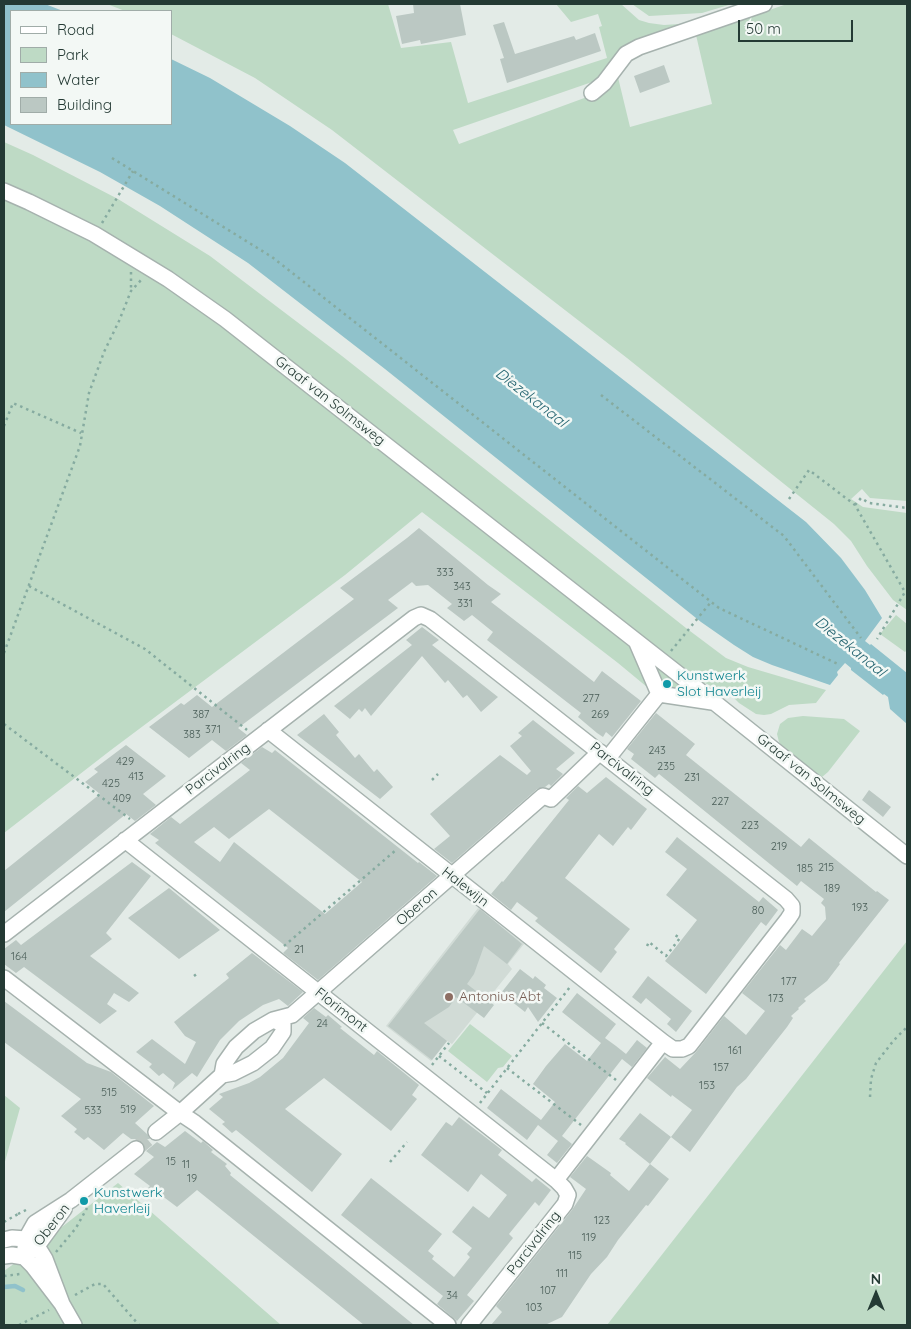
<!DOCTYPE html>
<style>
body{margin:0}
#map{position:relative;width:911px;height:1329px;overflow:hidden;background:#e3ebe7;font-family:Quicksand,sans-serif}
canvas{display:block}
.frame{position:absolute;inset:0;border:5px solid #243a34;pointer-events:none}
.legend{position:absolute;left:10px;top:10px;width:162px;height:115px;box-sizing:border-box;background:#f3f8f5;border:1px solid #a0aca8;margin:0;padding:6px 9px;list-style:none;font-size:15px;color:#243a34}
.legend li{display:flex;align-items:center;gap:10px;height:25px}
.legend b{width:25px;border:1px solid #a0aca8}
.north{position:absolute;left:851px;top:1269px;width:50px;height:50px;-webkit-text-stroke:4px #f3f8f5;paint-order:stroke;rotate:0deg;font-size:14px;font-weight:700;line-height:20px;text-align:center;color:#243a34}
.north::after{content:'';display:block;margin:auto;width:18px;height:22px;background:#243a34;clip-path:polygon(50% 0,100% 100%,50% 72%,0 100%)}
.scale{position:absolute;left:738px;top:20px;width:115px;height:22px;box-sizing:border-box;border:2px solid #243a34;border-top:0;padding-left:6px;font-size:15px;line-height:18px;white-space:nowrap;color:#243a34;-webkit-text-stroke:4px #f3f8f5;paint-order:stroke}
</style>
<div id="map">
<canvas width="911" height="1329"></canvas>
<div class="frame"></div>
<ul class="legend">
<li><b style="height:6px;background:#fff"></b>Road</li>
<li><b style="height:14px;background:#bedac5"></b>Park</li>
<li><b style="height:14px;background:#90c2cb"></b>Water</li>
<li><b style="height:14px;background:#bbc8c3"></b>Building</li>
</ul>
<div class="north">N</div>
<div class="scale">50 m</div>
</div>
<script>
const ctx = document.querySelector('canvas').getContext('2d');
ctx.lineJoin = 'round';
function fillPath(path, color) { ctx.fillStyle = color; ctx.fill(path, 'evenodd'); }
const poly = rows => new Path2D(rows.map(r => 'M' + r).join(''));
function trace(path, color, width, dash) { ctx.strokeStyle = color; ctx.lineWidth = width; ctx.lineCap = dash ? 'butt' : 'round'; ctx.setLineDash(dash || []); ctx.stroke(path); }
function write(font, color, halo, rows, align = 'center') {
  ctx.font = font + ' Quicksand,sans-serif'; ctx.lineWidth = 5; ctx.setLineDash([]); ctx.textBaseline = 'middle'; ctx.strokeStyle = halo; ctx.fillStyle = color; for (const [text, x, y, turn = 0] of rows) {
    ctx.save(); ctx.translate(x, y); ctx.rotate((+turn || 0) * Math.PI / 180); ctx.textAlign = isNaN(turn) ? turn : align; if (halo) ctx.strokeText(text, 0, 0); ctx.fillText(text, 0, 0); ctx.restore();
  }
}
fillPath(poly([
 [478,908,524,944,508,964,512,969,452,1044,447,1041,431,1061,386,1026]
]), '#d1dbd6');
fillPath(poly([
 [107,4,388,4,401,48,451,42,468,103,607,58,599,27,602,26,598,14,571,22,556,4,621,4,639,20,649,23,664,25,694,23,610,65,595,81,453,130,459,144,598,93,616,69,630,127,712,104,696,35,787,4,907,4,907,501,870,498,862,489,851,499,863,507,907,513,907,610,893,600,867,566,851,541,834,524,627,358,332,130,255,78,171,34,171,11,125,11],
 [632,4,732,4,702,13,649,16],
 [4,142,33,155,118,199,210,256,342,356,686,628,726,658,748,667,826,690,816,703,789,705,771,714,764,715,756,714,739,703,731,695,698,680,285,357,132,249,45,202,4,184],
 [4,197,57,221,167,286,223,326,629,643,647,687,618,663,422,512,345,575,111,750,4,833],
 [896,615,907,624,907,650,905,652,880,634],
 [657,667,660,667,684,687,683,689,664,686,656,670],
 [803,716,844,719,860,731,828,772,822,777,783,748,779,742,777,734,780,724,788,718],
 [907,941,907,1325,607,1325],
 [470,1024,512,1056,503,1067,498,1068,487,1082,448,1051],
 [4,1095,20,1108,4,1165],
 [118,1183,281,1325,4,1325,4,1271,30,1252]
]), '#bedac5');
fillPath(poly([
 [4,4,45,4,63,11,11,11,11,124,171,124,171,59,210,78,290,126,345,163,806,522,841,558,865,590,882,618,865,641,870,645,871,644,907,673,907,724,890,709,888,697,884,694,883,695,851,670,851,668,845,663,837,672,838,675,830,685,772,665,753,657,734,645,701,622,385,369,248,263,160,206,100,172,4,125]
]), '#90c2cb');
trace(poly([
 [4,1287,15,1286,23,1290]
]), '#90c2cb', 4.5);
fillPath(poly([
 [413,4,460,4,466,35,421,44,420,40,402,44,396,16,414,13],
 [504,22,515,54,574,36,576,40,595,33,601,51,507,83,500,59,504,58,493,25],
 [664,65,670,82,640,93,634,76],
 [419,528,488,585,501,594,491,602,543,642,594,682,602,671,641,701,612,737,606,732,603,737,597,733,578,717,581,713,487,640,493,632,472,615,464,621,447,608,452,604,428,585,416,586,412,582,388,600,398,608,238,728,247,735,226,751,212,740,189,758,149,727,181,703,184,705,197,695,212,707,354,599,340,588,407,538],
 [422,627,439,640,432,645,498,697,481,712,467,695,463,698,448,680,445,683,422,656,371,716,365,708,362,712,359,709,350,719,334,706,412,645,406,640],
 [656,713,695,744,686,755,801,847,809,838,876,892,877,891,889,900,839,963,840,964,827,981,804,999,806,1001,798,1008,799,1009,791,1016,793,1018,787,1027,746,1079,737,1087,690,1152,671,1137,692,1110,672,1095,671,1097,647,1078,665,1057,680,1069,696,1052,724,1016,746,1035,765,1011,742,993,780,945,786,950,802,929,812,936,826,919,825,907,821,903,824,899,801,881,797,886,659,774,655,778,631,759,634,754,627,749],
 [324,714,339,732,336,735,355,758,359,754,374,772,377,769,393,787,380,799,297,735],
 [533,720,575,753,556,769,563,774,551,786,549,784,545,787,537,789,452,863,434,849,450,836,430,814,500,755,527,775,531,771,510,746,522,736,518,733],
 [126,745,166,776,143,794,156,805,135,821,126,814,4,912,4,871,100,794,85,782,98,772,94,769],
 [262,747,272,753,275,750,418,863,419,862,437,876,318,980,283,953,288,948,155,843,159,840,150,834,171,817,180,824,241,777,250,770,241,763],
 [269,809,362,882,325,914,234,842,220,862,194,842,214,827,229,839],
 [606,777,647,809,631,830,628,827,613,846,599,834,565,878,630,929,614,949,617,952,601,973,535,921,538,918,517,902,511,910,491,894,502,881,503,882,569,800,566,798,578,786,587,793],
 [869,790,891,807,883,817,862,800],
 [677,837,759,902,763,897,778,910,766,926,761,922,706,994,665,961,697,920,666,895,687,869,665,852],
 [132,862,151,876,106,933,112,939,90,956,139,993,129,1002,114,993,107,1004,117,1011,100,1024,24,967,16,973,4,964,4,949,16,940,21,945],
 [169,888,220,930,179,959,128,918],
 [480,909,522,944,507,964,484,946,474,974,467,984,494,1005,484,1018,456,997,449,1007,424,1023,447,1041,432,1060,388,1026],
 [252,953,303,992,288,1006,279,999,263,1005,239,1021,220,1040,197,1077,192,1073,172,1090,175,1083,163,1073,159,1076,149,1067,152,1064,136,1052,152,1039,185,1064,196,1042,185,1036,174,1022,229,978,226,974],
 [520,969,533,979,535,976,546,985,544,988,557,998,538,1022,528,1007,525,1012,501,993],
 [648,976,692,1011,676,1032,667,1024,671,1019,646,998,641,1004,632,997],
 [577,993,616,1024,605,1038,616,1046,626,1054,637,1040,647,1048,632,1067,622,1059,562,1136,572,1144,557,1163,547,1155,558,1141,538,1125,527,1140,487,1108,501,1089,541,1120,555,1102,533,1084,546,1066,565,1044,587,1061,601,1043,562,1012],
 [4,1001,87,1063,111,1072,154,1106,135,1123,147,1134,150,1139,131,1139,123,1133,104,1150,88,1137,84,1140,74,1132,77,1129,61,1116,81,1099,4,1042],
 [314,1008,326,1017,328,1015,342,1027,340,1028,374,1055,377,1051,419,1085,412,1095,417,1099,391,1131,324,1078,285,1109,342,1154,312,1192,236,1130,232,1133,222,1124,225,1122,209,1109,223,1097,219,1094,249,1083,260,1077,283,1058,309,1023,303,1018],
 [640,1113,671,1137,650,1164,625,1144,626,1143,619,1139],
 [459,1117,502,1150,498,1155,532,1182,536,1178,551,1190,539,1206,535,1202,509,1234,513,1238,467,1295,474,1301,457,1321,437,1304,443,1296,341,1215,371,1178,442,1234,428,1251,434,1256,432,1259,454,1277,470,1257,467,1254,472,1248,452,1232,473,1206,489,1218,507,1195,481,1174,468,1192,421,1155,446,1122,452,1126],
 [185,1131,201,1143,203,1141,213,1150,211,1152,227,1164,225,1166,231,1173,230,1175,414,1325,364,1325,197,1190,177,1207,161,1195,157,1197,147,1189,150,1186,134,1174,154,1157,146,1151,157,1142,165,1147],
 [587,1156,611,1173,610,1175,629,1191,650,1164,669,1179,648,1206,646,1205,618,1240,607,1257,591,1274,562,1317,545,1325,491,1325,502,1312,496,1306,572,1210,586,1189,570,1177]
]), '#bbc8c3');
trace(poly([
 [136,1149,156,1132]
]), '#bdc8c3', 15, [15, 8]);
const minor = poly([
 [592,93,604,83,626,54,639,47,764,4],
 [4,191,29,202,94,234,168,279,225,319,714,702,907,856],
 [637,643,659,694],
 [659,694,712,702],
 [268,730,663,1042],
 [608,758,659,694],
 [125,840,556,1180],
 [4,934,414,618,421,615,430,619,786,899,792,906,792,913,788,919,689,1046,682,1049,673,1049,663,1042,556,1180,564,1188,568,1195,565,1204,469,1325],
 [4,978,180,1113,195,1123,448,1325],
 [273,1020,292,1015,543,796,551,799,600,752],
 [156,1132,180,1113,222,1075,224,1064,236,1047,254,1031,273,1020,283,1024,283,1032,272,1048,253,1063,233,1073,222,1075],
 [4,1240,12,1238,26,1239,37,1246,45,1259,62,1304],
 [31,1251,37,1246,64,1209],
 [4,1256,12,1255,24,1257],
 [24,1257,26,1239,35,1223,71,1200,136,1149],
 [24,1257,33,1266,62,1304,74,1325]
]);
trace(minor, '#a6b2ae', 18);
trace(poly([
 [112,158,272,257,719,608,840,665],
 [102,223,133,171],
 [131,272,131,291],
 [601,395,784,536,861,638],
 [4,426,13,403,81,433],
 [789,499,809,470,855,505,905,592,877,639],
 [855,505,861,498,869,503,907,508],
 [29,586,145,649,247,730],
 [671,651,711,602],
 [4,653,80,446,89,393,104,352,119,321,131,291,142,279],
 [4,724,130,819],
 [432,780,438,774],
 [284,946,396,850],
 [647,946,649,942,666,956,680,938,675,935],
 [194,976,199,972],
 [542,1023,616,1080],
 [439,1056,487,1093],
 [432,1065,449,1043],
 [507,1068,581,1125],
 [870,1097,871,1079,876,1063,894,1040,907,1027],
 [480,1103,570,987],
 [390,1162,407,1142],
 [18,1214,26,1210],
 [4,1222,18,1214],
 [56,1252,76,1228,87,1208],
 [4,1276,20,1274],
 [75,1295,95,1284,103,1284,139,1325],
 [19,1325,49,1310]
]), '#86aba0', 2.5, [2.5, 4]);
trace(minor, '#fff', 15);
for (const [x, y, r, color] of [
 [667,684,5,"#0f9aa8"],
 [449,997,5,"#8d6e63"],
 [84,1201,5,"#0f9aa8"]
]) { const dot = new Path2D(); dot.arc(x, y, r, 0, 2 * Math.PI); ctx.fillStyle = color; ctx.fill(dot); trace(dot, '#f3f8f5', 2); }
write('11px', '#4a5e58', null, [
 ["333",445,573],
 ["343",462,587],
 ["331",465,604],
 ["277",591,699],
 ["387",201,715],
 ["269",600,715],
 ["371",213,730],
 ["383",192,735],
 ["243",657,751],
 ["429",125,762],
 ["235",666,767],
 ["413",136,777],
 ["231",692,778],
 ["425",111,784],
 ["409",122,799],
 ["227",720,802],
 ["223",750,826],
 ["219",779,847],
 ["215",826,868],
 ["185",805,869],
 ["189",832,889],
 ["193",860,908],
 ["80",758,911],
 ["21",299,950],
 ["164",19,957],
 ["177",789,982],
 ["173",776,999],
 ["24",322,1024],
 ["161",735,1051],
 ["157",721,1068],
 ["153",707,1086],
 ["515",109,1093],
 ["519",128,1110],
 ["533",93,1111],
 ["15",171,1162],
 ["11",186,1165],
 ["19",192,1179],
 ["123",602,1221],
 ["119",589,1238],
 ["115",575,1256],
 ["111",562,1274],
 ["107",548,1291],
 ["34",452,1296],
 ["103",534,1308]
]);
write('14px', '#243a34', '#f3f8f5', [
 ["Graaf van Solmsweg",330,401,38],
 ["Parcivalring",218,769,-37],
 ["Parcivalring",622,769,38],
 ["Graaf van Solmsweg",811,779,39],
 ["Halewijn",465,887,38],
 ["Oberon",417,907,-41],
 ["Florimont",341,1010,38],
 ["Oberon",52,1225,-52],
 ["Parcivalring",534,1243,-52]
]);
write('14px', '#0d838f', '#f3f8f5', [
 ["Kunstwerk",677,676],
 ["Slot Haverleij",677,692],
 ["Kunstwerk",94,1193],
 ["Haverleij",94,1209]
], 'left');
write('14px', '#785e54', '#f3f8f5', [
 ["Antonius Abt",459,997]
], 'left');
write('italic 15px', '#246470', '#f3f8f5', [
 ["Diezekanaal",531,398,38],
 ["Diezekanaal",850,647,39]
]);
</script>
